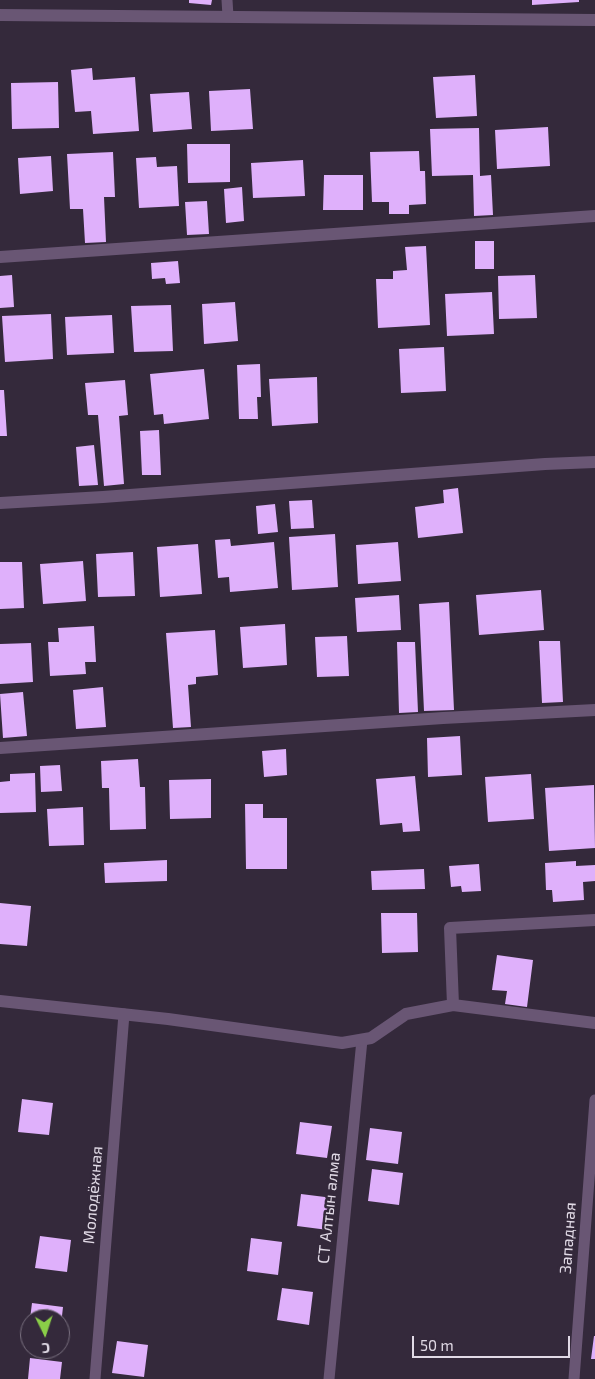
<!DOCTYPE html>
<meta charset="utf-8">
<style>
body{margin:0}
#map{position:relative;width:595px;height:1379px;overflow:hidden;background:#34293b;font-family:"Exo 2",sans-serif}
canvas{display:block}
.north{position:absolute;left:20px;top:1309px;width:50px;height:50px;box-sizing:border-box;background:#34293b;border:1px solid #79707f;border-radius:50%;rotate:176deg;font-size:14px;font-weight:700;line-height:20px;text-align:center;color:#e1dae6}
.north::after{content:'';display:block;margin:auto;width:18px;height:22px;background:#8ace48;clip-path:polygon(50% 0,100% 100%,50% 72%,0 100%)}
.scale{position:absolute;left:412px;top:1336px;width:158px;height:22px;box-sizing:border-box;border:2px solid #e1dae6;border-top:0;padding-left:6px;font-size:15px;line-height:18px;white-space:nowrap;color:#e1dae6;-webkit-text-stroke:4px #34293b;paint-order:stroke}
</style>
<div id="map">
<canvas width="595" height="1379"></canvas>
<div class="north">С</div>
<div class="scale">50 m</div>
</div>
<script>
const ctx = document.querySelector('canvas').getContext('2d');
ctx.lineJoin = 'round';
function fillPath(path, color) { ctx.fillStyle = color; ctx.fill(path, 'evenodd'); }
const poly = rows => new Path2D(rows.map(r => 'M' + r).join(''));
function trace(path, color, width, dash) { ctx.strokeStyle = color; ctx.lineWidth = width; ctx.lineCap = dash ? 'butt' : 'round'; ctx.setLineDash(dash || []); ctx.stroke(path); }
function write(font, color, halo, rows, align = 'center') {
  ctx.font = font + ' "Exo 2",sans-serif'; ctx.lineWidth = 5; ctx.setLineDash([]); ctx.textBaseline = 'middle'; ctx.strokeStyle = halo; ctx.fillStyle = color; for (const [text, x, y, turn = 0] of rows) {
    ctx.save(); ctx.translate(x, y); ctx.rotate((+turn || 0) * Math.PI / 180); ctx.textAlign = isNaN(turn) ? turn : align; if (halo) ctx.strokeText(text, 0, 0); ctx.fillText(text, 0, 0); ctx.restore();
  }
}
fillPath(poly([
 [189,0,212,0,211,5,189,3],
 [532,0,579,0,579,2,532,5],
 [92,68,93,80,135,77,139,131,93,134,91,111,75,112,71,70],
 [475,75,477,116,436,118,433,77],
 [58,82,59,128,12,129,11,83],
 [250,89,253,129,211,131,209,91],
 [189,92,192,129,153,132,150,94],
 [548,127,550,166,497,169,495,130],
 [479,128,480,176,491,175,493,215,474,216,473,175,432,176,430,129],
 [187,144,230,144,230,182,188,183],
 [419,151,420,171,425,171,426,204,409,205,409,214,389,214,389,202,372,202,370,152],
 [113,152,115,197,104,197,106,242,85,243,83,209,70,209,67,154],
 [51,156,53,191,20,194,18,158],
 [156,157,157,167,177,166,179,206,139,208,136,158],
 [303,160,305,196,253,198,251,163],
 [324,175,363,175,363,210,323,210],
 [242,187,244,221,226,223,224,189],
 [207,201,209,234,187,235,185,202],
 [475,241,494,241,494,269,475,269],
 [426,246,430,325,378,328,376,279,393,279,393,271,407,270,405,247],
 [178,261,180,283,166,284,165,278,152,279,151,263],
 [12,275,14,307,0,308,0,276],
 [535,275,537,318,499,319,498,276],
 [492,292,494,334,447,336,445,294],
 [235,302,238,341,204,344,202,304],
 [171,305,173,351,134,352,131,306],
 [51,314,53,359,5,362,2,316],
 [112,315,114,353,67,355,65,317],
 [444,347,446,391,401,393,399,349],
 [260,364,261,397,257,397,258,419,239,419,237,365],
 [204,369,209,419,164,424,163,414,154,415,150,374],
 [317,377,318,423,272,426,269,379],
 [125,380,128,415,119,416,124,484,104,486,98,415,88,415,85,383],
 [0,390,4,390,7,436,0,436],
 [159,430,161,475,142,475,140,431],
 [94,445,98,485,79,486,76,447],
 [458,488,463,533,418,538,415,507,444,503,443,490],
 [312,500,314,528,291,529,289,501],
 [275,504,278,532,258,534,256,506],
 [335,534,338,587,292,590,289,537],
 [230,539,231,546,274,542,278,588,230,592,229,577,218,578,215,540],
 [398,542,401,581,358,584,356,545],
 [198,544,202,594,160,597,157,547],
 [133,552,135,596,98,597,96,554],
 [83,561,86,601,43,604,40,564],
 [0,562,22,562,24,608,0,609],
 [541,590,544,630,479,635,476,595],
 [399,595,401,630,357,632,355,598],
 [449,602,454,710,424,711,419,604],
 [285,624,287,665,243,668,240,627],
 [94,626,96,662,85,662,86,674,50,676,48,642,59,642,58,628],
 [215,630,218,675,196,677,196,684,188,685,191,727,173,728,166,633],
 [347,636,349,676,317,677,315,637],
 [539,641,560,641,563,702,542,703],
 [397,642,415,642,418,712,399,713],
 [31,643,33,682,0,684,0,644],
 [103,687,106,727,76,729,73,690],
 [23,692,27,736,3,738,0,694],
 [460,736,462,775,428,777,427,738],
 [286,749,287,775,264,777,262,751],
 [138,759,140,787,145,787,146,829,110,830,109,788,102,788,101,761],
 [60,765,62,791,41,792,40,766],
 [35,773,36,812,0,813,0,782,10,781,10,774],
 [531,774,534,819,488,822,485,777],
 [415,776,420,831,403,832,402,823,380,825,376,779],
 [211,779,211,818,170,819,169,780],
 [594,785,595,848,549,851,545,788],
 [245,804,263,804,263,818,287,818,287,869,246,869],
 [83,807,84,845,49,846,47,809],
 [167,860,167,881,105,883,104,863],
 [576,861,576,866,595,865,595,881,583,882,584,900,553,902,552,890,546,890,545,863],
 [479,864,481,891,462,892,461,886,451,887,449,866],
 [424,869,425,889,372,890,371,871],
 [0,903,31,906,27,946,0,944],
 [381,913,417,913,418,952,382,953],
 [497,955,533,960,527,1007,505,1004,507,991,492,990],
 [22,1099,53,1103,49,1135,18,1132],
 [300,1122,332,1126,327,1158,296,1154],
 [370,1128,402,1132,398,1164,366,1160],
 [372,1169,403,1173,399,1205,368,1201],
 [301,1194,333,1198,328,1230,297,1226],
 [40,1236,71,1240,67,1272,35,1268],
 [251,1238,282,1242,278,1275,247,1271],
 [282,1288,313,1292,309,1325,277,1320],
 [32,1303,63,1307,61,1325,60,1325,60,1319,30,1319],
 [594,1336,595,1336,595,1359,591,1359],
 [117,1341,148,1345,144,1377,112,1373],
 [30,1358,62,1362,60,1379,28,1379]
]), '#dfb0fb');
trace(poly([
 [227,0,228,16],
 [95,1379,124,1014],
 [329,1379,362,1040],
 [574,1379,595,1100]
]), '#695674', 11);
trace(poly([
 [0,15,595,20],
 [0,257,595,216],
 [0,503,103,497,545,464,595,462],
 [0,748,443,718,595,710],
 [0,1001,168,1019,342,1043,371,1038,406,1014,453,1005,595,1023],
 [453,1005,450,928,595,920]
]), '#695674', 12);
write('16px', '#e1dae6', '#34293b', [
 ["Молодёжная",93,1195,-85],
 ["СТ Алтын алма",329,1208,-84],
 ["Западная",568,1238,-86]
]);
</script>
